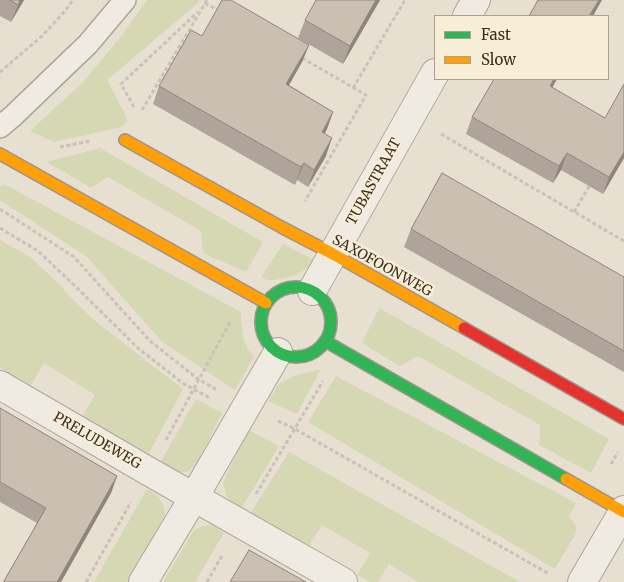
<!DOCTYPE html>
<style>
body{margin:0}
#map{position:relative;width:624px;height:582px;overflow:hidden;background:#e7e0d1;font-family:Merriweather,serif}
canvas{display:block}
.legend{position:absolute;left:434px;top:15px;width:175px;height:65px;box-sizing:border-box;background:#f7eed8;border:1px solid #ada18e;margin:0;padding:6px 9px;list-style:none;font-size:15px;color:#3d2e20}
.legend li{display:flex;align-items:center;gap:10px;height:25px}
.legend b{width:25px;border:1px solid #ada18e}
</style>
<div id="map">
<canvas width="624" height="582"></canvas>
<ul class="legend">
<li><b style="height:6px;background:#30b455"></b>Fast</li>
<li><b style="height:6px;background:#ff9f0a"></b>Slow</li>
</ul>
</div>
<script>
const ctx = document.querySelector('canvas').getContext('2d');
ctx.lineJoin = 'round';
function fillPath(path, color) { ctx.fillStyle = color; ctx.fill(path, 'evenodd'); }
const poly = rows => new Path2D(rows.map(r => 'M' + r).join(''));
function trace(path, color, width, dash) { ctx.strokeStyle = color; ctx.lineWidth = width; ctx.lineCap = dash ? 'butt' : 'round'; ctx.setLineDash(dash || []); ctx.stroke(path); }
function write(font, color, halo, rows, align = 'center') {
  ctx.font = font + ' Merriweather,serif'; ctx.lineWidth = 5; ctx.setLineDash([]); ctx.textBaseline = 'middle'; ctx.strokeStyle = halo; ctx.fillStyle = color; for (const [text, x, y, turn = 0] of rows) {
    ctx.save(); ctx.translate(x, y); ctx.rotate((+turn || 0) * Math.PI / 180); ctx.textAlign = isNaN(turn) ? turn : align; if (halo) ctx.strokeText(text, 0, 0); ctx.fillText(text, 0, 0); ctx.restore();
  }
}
fillPath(poly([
 [147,0,199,0,197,4,107,80,127,118,126,123,122,127,54,142,30,131,82,83,119,39],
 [100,148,263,242,246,272,203,253,201,231,108,177,91,188,47,162],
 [4,184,241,312,241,322,244,341,248,349,254,357,235,390,162,342,87,257,0,200,0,187],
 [0,240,30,257,57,282,73,300,94,320,183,389,147,457,82,417,95,395,44,363,31,385,0,368],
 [283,244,314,260,308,267,303,271,291,277,273,280,267,280,261,277],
 [379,308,609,439,591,473,539,445,540,425,418,356,400,366,362,343],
 [321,369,297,414,268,401,279,384,294,376],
 [336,376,576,503,569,517,575,524,576,530,575,535,555,569,308,422],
 [196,399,222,413,200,457,193,467,187,472,175,472,160,463],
 [248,430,279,446,241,509,233,504,226,495,223,482],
 [289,452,520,582,418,582,389,564,378,582,370,582,357,575,370,553,322,525,308,547,250,514],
 [147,489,157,495,163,505,165,515,127,582,94,582],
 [212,525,224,533,195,582,163,582,194,530,203,526]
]), '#d6d7b3');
const lane = poly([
 [0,127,13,116,88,44,125,0]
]);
const street = poly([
 [467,16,476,0],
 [312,291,435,73],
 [0,385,148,471,343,582],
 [143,582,194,497,278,352],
 [582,582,624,510]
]);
const fast = poly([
 '261 322a35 35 0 1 1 70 0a35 35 0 1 1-70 0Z',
 [325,341,566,479]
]);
const slow = poly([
 [125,140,283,228,333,254,464,328],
 [0,154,266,303],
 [566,479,624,512]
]);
const jam = poly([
 [464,328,624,419]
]);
trace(lane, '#ada599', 24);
trace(street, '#ada599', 30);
trace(fast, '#9c958a', 14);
trace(slow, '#9c958a', 14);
trace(jam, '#9c958a', 14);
trace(poly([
 [205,3,221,12],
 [302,58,366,95,305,201],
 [0,72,42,36,65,11,73,0],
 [353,88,405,0],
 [134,107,121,84,198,12],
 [142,110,207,0],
 [441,134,624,241],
 [60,147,91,141],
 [0,209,74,257,150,341,198,379,217,390],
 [574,212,590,185],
 [0,228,38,251,74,285,139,349,184,384,210,398],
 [278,421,295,429,549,574],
 [166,440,230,322],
 [611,464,618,452],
 [256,494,323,381],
 [86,582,131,502],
 [207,582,223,554]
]), '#c8c2b9', 3, [4, 2.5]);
trace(lane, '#efebe3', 21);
trace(street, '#efebe3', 28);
trace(fast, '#30b455', 11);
trace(slow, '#ff9f0a', 11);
trace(jam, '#e5322d', 11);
fillPath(poly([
 [0,0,24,0,11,22,0,16],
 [380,0,343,64,298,38,305,20],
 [202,36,309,45,302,62,289,85,333,112,327,129,325,134,326,156,308,187,297,180,295,185,153,104,159,86],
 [494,79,557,79,552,87,624,158,603,194,561,170,553,183,466,134,472,117],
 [411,229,624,277,624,372,404,247],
 [0,408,117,476,111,493,61,582,3,582,37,523,0,502]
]), '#afa499');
fillPath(poly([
 [20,0,24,0,11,22,18,5],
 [376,0,380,0,343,64,350,46],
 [599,0,602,0,593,16,589,16],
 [309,45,302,62,280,101,286,84],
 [554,79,557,79,544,103,550,86],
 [333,112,327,129,316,149,322,132],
 [332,138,326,156,308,187,314,170],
 [624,152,624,158,603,194,609,177],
 [567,153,561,170,553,183,559,166],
 [304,163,297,180,295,185,301,167],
 [117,476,111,493,61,582,57,582]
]), '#8e867d');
const building = poly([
 [10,0,20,0,18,5,10,0],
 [222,0,231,0,309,45,286,84,333,112,322,132,332,138,314,170,304,163,301,167,159,86,191,30,202,36,222,0],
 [316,0,376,0,350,46,305,20,316,0],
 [538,0,599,0,589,16,529,16,538,0],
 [494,79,554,79,550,86,605,118,624,84,624,152,609,177,567,153,559,166,472,117,494,79],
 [442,173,624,277,624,351,411,229,442,173],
 [0,408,117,476,57,582,5,582,4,581,46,508,0,482,0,408],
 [249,550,306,582,230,582,249,550]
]);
fillPath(building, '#cbbfb2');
trace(building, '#8e867d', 1);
write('14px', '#3d2e20', '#f7eed8', [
 ["TUBASTRAAT",374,182,-61],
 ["SAXOFOONWEG",382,266,29],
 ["PRELUDEWEG",97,441,30]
]);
</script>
